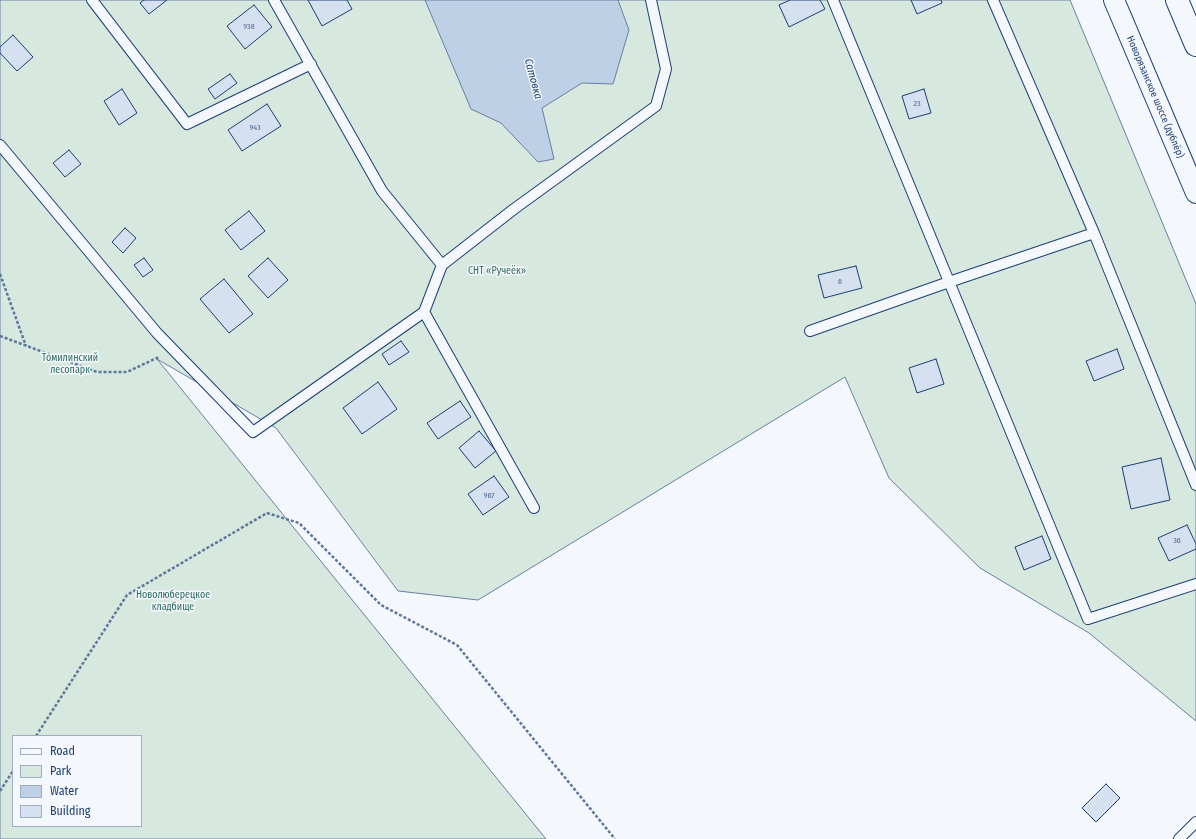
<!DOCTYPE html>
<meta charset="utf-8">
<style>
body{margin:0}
#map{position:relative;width:1196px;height:839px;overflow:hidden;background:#f4f7fb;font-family:"Fira Sans Condensed",sans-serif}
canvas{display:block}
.legend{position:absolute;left:12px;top:735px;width:130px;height:92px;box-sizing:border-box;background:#f4f7fb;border:1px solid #9eadc5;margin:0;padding:5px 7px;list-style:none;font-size:12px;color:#1d3f73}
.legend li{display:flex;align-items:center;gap:8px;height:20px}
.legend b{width:20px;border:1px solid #9eadc5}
</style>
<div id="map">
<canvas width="1196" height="839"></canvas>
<ul class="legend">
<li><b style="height:5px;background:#f4f7fb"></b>Road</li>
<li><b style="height:11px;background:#d7e8df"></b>Park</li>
<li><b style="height:11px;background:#bed0e5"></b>Water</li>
<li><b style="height:11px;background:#d5e0f0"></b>Building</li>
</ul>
</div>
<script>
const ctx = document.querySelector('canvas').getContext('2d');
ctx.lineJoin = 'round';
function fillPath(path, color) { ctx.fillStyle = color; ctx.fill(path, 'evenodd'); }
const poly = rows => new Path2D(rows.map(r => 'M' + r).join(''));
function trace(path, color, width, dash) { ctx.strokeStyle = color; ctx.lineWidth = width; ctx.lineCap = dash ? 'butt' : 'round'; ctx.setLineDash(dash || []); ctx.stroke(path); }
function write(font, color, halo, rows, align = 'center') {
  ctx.font = font + ' "Fira Sans Condensed",sans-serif'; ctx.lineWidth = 3; ctx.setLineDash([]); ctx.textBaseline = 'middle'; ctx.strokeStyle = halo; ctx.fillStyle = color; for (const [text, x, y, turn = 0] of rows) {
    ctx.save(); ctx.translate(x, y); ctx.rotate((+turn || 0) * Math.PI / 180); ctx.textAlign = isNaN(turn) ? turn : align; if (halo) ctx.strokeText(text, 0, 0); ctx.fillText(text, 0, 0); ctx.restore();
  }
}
const green = poly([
 [0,0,1070,0,1196,304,1196,721,1089,633,980,568,889,478,845,377,478,600,398,591,276,428,157,359,546,839,0,839,0,0],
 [13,736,141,736,141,826,13,826,13,736]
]);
fillPath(green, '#d7e8df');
trace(green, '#687fa3', 1);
const water = poly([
 [425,0,618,0,629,30,613,84,582,83,542,108,554,159,538,162,501,123,471,109,425,0]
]);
fillPath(water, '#bed0e5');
trace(water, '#687fa3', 1);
const building = poly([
 [144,0,167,0,149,14,140,3,144,0],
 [308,0,347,0,352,9,322,26,308,0],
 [790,0,820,0,825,9,789,27,779,5,790,0],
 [911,0,941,0,942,3,917,14,911,0],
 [254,5,272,27,245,49,227,26,254,5],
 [13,35,33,57,17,71,0,53,0,47,13,35],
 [230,74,237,83,215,99,208,89,230,74],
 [122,89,137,113,119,125,104,101,122,89],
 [924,89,931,113,909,119,902,96,924,89],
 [267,104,281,126,242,151,228,130,267,104],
 [69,150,81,164,65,177,53,163,69,150],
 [249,211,265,231,241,250,225,230,249,211],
 [125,228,136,238,123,253,112,242,125,228],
 [144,258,153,270,143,277,134,265,144,258],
 [268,258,288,280,268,298,248,276,268,258],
 [856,266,862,288,824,298,818,275,856,266],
 [224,279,253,314,229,333,200,299,224,279],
 [401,341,409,352,389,365,382,354,401,341],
 [1117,349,1124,369,1094,381,1086,361,1117,349],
 [936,359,944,384,917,393,909,368,936,359],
 [378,382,397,409,362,434,343,408,378,382],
 [460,401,471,417,438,439,427,423,460,401],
 [479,431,496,451,475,468,459,448,479,431],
 [1161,458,1170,500,1131,509,1122,467,1161,458],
 [494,476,509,497,483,515,468,494,494,476],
 [1187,525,1196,544,1196,549,1169,561,1158,538,1187,525],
 [1042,536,1051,559,1024,570,1015,547,1042,536],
 [1106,784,1120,798,1096,822,1082,808,1106,784]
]);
fillPath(building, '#d5e0f0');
trace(building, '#1d3f73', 1);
const service = poly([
 [92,0,187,124,311,64],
 [274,0,382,191,442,265,514,209,656,106,666,69,651,0],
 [833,0,1088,619,1196,584],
 [993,0,1094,233],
 [0,145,157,333,253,432,424,312,442,265],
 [424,312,534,508],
 [810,331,949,282,1094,233,1196,485],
 [1179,839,1196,822]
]);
const minor = poly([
 [1114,0,1196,193]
]);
const trunk = poly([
 [1177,0,1196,45]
]);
trace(service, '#1d3f73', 12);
trace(minor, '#1d3f73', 22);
trace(trunk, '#1d3f73', 24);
trace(poly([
 [0,274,26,346],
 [0,336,97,372,127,372,159,357],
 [36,736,127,595,267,513,299,523,381,605,457,645,615,839],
 [0,791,13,771]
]), '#5e769c', 2.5, [3, 2]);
trace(service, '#f4f7fb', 10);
trace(minor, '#f4f7fb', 20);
trace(trunk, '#f4f7fb', 22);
write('8px', '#4b6792', null, [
 ["938",249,27],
 ["23",917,104],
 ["943",255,128],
 ["6",840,282],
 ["967",489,496],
 ["36",1177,541]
]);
write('10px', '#1d3f73', '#f4f7fb', [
 ["Новорязанское шоссе (дублёр)",1155,97,67]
]);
write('10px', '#2c6c60', '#f4f7fb', [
 ["СНТ «Ручеёк»",497,271],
 ["Томилинский",70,358],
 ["лесопарк",70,370],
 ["Новолюберецкое",173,595],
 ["кладбище",173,607]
]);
write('italic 11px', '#1d3f73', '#f4f7fb', [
 ["Сатовка",533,79,75]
]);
</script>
